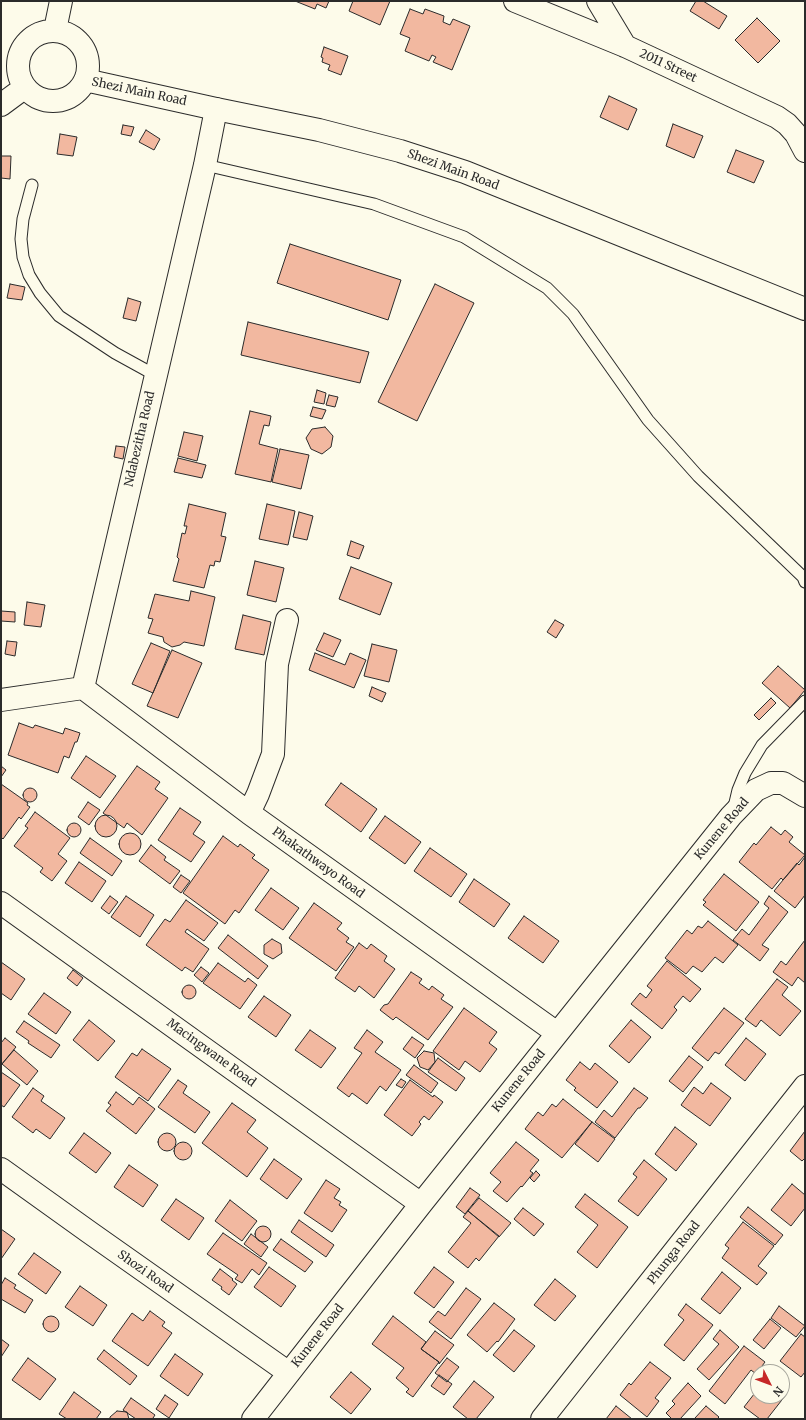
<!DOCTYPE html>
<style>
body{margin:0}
#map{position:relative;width:806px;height:1420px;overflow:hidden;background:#fdfbea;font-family:Merriweather,serif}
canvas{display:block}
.frame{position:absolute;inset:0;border:2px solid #2b2b2b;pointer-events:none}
.north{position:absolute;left:750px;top:1364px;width:40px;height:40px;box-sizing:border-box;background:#fdfbea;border:1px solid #a9a89e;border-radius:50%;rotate:132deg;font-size:11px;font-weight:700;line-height:16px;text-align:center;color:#2b2b2b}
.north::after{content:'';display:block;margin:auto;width:14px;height:18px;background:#c62828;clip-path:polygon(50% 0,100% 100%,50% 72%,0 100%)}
</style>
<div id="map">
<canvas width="806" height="1420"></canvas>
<div class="frame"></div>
<div class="north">N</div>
</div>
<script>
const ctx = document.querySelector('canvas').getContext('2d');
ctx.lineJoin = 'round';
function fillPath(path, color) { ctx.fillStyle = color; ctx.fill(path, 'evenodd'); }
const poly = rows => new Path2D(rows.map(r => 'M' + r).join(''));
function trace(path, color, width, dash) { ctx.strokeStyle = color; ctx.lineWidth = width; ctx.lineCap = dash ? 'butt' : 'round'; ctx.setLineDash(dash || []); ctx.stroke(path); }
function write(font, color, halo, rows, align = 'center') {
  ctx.font = font + ' Merriweather,serif'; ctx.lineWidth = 3; ctx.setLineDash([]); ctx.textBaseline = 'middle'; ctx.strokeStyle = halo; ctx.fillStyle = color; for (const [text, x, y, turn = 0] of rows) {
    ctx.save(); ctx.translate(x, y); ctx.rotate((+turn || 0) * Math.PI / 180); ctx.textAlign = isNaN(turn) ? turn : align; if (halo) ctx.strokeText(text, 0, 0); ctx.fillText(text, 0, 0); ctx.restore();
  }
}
const building = poly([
 [295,1,329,1,326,8,317,4,315,9,295,1],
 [353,1,390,1,380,25,349,11,353,1],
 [696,1,703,1,727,16,719,29,690,11,696,1],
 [410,9,423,14,425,9,444,16,443,22,450,25,453,19,470,26,452,70,433,62,436,57,432,55,429,61,405,51,410,38,400,34,410,9],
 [757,18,780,41,758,63,735,40,757,18],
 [324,47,348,56,341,75,328,70,330,65,322,62,323,58,321,57,324,47],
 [609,96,637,109,628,130,600,117,609,96],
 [673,124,703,136,694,158,666,146,673,124],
 [123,125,134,127,131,136,121,134,123,125],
 [146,130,160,139,154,150,139,142,146,130],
 [60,134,77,137,73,156,57,154,60,134],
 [736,150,764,161,754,183,727,172,736,150],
 [1,156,11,156,10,179,1,178,1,156],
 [290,244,401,280,388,320,277,283,290,244],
 [10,284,25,287,22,300,7,298,10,284],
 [435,284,474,303,417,421,378,402,435,284],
 [128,298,141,302,136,321,123,318,128,298],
 [248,322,369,352,360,383,241,355,248,322],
 [317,390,326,393,324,404,314,402,317,390],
 [329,395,338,397,335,407,326,405,329,395],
 [313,407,326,410,322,419,310,416,313,407],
 [250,411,271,416,269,426,264,425,259,444,278,449,271,482,235,474,250,411],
 [325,427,333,436,331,447,322,454,311,449,306,438,312,429,325,427],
 [184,432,203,436,197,461,178,456,184,432],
 [116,446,125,447,123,459,114,457,116,446],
 [280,449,309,455,301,489,272,482,280,449],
 [178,458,206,465,202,478,174,472,178,458],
 [189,504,226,513,221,536,226,537,220,562,215,561,214,566,210,565,204,588,173,581,179,559,177,557,182,533,185,534,187,526,184,526,189,504],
 [267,504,295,511,288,545,259,539,267,504],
 [299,512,313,516,307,540,293,537,299,512],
 [351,541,364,546,359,559,347,555,351,541],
 [255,561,284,568,276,602,247,595,255,561],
 [351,567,392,583,380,615,339,599,351,567],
 [191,591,215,597,204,646,184,642,180,645,172,647,164,642,163,637,148,633,153,619,148,618,155,594,189,601,191,591],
 [27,602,45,605,41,627,24,625,27,602],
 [1,611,15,612,15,622,1,621,1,611],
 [243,615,271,622,264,655,235,649,243,615],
 [555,620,564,625,556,638,547,632,555,620],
 [324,633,341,640,333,657,316,650,324,633],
 [7,641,17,642,15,656,5,654,7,641],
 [151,643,170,651,153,693,132,684,151,643],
 [372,644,397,650,389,682,364,676,372,644],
 [172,650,202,663,178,718,147,706,172,650],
 [315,653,345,665,350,653,366,660,354,688,309,670,315,653],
 [778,666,805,690,790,708,762,683,778,666],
 [372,687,386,693,382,702,369,696,372,687],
 [771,698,776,703,759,720,754,715,771,698],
 [19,723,33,728,35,725,63,734,65,728,80,733,77,742,75,742,69,758,64,756,58,773,8,755,19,723],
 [86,756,116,776,100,798,71,778,86,756],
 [1,766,6,770,1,777,1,766],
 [137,766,160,782,155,789,168,798,142,835,127,823,124,828,103,813,137,766],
 [341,783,377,809,361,832,325,805,341,783],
 [1,784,28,803,27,805,30,807,21,819,19,817,3,839,1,837,1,784],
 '23 795a7 7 0 1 1 14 0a7 7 0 1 1-14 0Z',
 [88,802,100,810,89,825,78,817,88,802],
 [180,808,201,822,193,834,205,842,191,862,158,840,180,808],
 [35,812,70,838,58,854,67,861,52,881,40,872,43,868,14,846,28,828,25,826,35,812],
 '95 826a11 11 0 1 1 22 0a11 11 0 1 1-22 0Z',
 [385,816,421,842,405,864,369,838,385,816],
 '67 830a7 7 0 1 1 14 0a7 7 0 1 1-14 0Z',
 [771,827,781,835,785,830,793,837,789,842,805,855,783,880,781,878,772,889,739,862,754,843,756,845,771,827],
 '119 844a11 11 0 1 1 22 0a11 11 0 1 1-22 0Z',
 [223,836,238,847,240,844,255,855,252,858,269,870,239,913,235,910,225,924,183,893,223,836],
 [90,838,122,861,112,876,80,853,90,838],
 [151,845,166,857,164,860,180,871,170,884,139,861,151,845],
 [430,848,467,874,451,897,414,871,430,848],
 [805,857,805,895,795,908,774,891,797,863,799,865,805,857],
 [79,862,106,881,92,902,65,883,79,862],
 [724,874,759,902,736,931,703,905,706,902,703,900,724,874],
 [181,875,190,881,181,893,173,887,181,875],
 [474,879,510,904,494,927,459,902,474,879],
 [271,888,299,908,283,930,255,910,271,888],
 [110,896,118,902,109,914,101,908,110,896],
 [126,896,154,915,140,937,111,917,126,896],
 [769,896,788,912,762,945,769,949,760,961,733,940,742,929,749,935,769,908,764,904,769,896],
 [186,900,218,923,204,941,187,929,185,932,209,949,193,972,185,967,182,971,146,945,165,919,170,922,186,900],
 [314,903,342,923,337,929,349,938,346,942,354,947,336,971,289,938,314,903],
 [524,916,559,941,543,963,508,938,524,916],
 [708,921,738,945,723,963,715,957,702,972,693,966,686,974,665,958,687,930,692,934,698,926,702,928,708,921],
 [228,935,268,966,258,979,218,948,228,935],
 [272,939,281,944,282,953,273,959,264,954,264,945,272,939],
 [805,940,805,983,798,977,792,986,773,972,781,961,786,965,805,940],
 [359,943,367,949,371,944,387,956,384,961,395,969,374,998,359,986,355,992,335,978,359,943],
 [667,961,701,989,690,1002,683,996,674,1007,677,1010,662,1029,631,1004,640,993,646,998,652,990,647,986,667,961],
 [1,962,25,979,11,1000,1,993,1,962],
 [218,963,245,982,248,978,257,985,240,1009,203,983,218,963],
 [201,967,209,973,202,982,194,975,201,967],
 [73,970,83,978,77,986,67,978,73,970],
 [411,972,422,979,419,983,429,990,432,986,444,995,441,999,453,1007,428,1040,396,1017,393,1020,380,1010,384,1005,388,1004,411,972],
 [777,979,788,987,782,995,801,1011,780,1036,761,1020,756,1027,745,1019,777,979],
 '182 992a7 7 0 1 1 14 0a7 7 0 1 1-14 0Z',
 [44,993,71,1012,56,1034,28,1014,44,993],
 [264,996,291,1015,276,1037,248,1017,264,996],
 [464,1008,497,1032,489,1043,497,1049,480,1072,465,1061,459,1070,433,1051,464,1008],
 [724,1008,744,1023,719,1054,715,1052,708,1061,692,1048,724,1008],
 [89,1020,115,1041,98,1061,73,1040,89,1020],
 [631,1020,651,1037,629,1063,609,1046,631,1020],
 [24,1021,60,1045,51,1058,28,1043,29,1041,16,1032,24,1021],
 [310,1030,336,1048,321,1068,295,1050,310,1030],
 [367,1030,383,1042,375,1052,401,1070,386,1091,380,1086,367,1104,352,1093,349,1097,337,1088,362,1053,354,1048,367,1030],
 [412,1037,424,1045,415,1058,403,1049,412,1037],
 [5,1038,16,1047,1,1065,1,1043,5,1038],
 [746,1038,766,1054,745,1081,725,1065,746,1038],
 [142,1049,171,1069,148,1101,115,1077,132,1053,137,1056,142,1049],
 [14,1050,38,1071,27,1085,2,1064,14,1050],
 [424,1051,434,1053,435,1062,428,1070,420,1067,417,1058,424,1051],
 [689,1056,703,1067,683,1092,669,1081,689,1056],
 [438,1058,465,1078,456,1091,428,1072,438,1058],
 [580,1062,590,1070,595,1063,618,1082,597,1108,574,1090,576,1088,566,1080,580,1062],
 [414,1065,438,1083,431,1093,406,1075,414,1065],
 [1,1072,20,1085,4,1107,1,1105,1,1072],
 [401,1079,406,1082,402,1088,396,1085,401,1079],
 [178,1080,187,1086,183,1093,210,1112,195,1133,158,1107,178,1080],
 [410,1080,433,1097,434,1095,443,1102,429,1120,424,1116,419,1122,421,1124,412,1136,384,1115,410,1080],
 [711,1083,731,1098,710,1126,681,1105,694,1087,703,1094,711,1083],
 [33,1088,44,1096,41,1101,65,1118,50,1139,36,1129,33,1133,12,1117,33,1088],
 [634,1088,648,1098,640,1108,638,1108,615,1138,595,1122,604,1110,612,1117,634,1088],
 [116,1092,133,1105,139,1097,155,1109,136,1134,106,1111,111,1105,108,1103,116,1092],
 [563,1099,592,1122,562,1158,525,1129,538,1112,543,1116,552,1104,556,1107,563,1099],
 [232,1103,256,1120,247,1132,268,1148,247,1177,202,1143,232,1103],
 [592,1122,615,1139,598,1162,575,1144,592,1122],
 [675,1127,697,1144,676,1171,655,1154,675,1127],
 [805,1131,805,1158,802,1161,790,1151,805,1131],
 '158 1142a9 9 0 1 1 18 0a9 9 0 1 1-18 0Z',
 [84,1133,111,1153,96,1173,69,1153,84,1133],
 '174 1151a9 9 0 1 1 18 0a9 9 0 1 1-18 0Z',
 [516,1142,539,1160,530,1171,533,1173,522,1187,521,1186,507,1202,493,1191,501,1182,490,1173,516,1142],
 [274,1159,302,1179,287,1199,260,1179,274,1159],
 [644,1160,667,1179,638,1216,618,1201,637,1177,633,1174,644,1160],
 [129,1165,158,1185,143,1207,114,1187,129,1165],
 [536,1171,540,1175,534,1182,530,1178,536,1171],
 [326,1180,340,1189,334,1198,341,1202,339,1205,347,1210,332,1232,304,1213,326,1180],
 [792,1184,805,1195,805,1208,791,1226,771,1210,792,1184],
 [470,1188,480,1195,465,1214,456,1207,470,1188],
 [585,1194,628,1227,597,1268,577,1252,598,1225,575,1207,585,1194],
 [479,1198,511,1223,499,1237,468,1211,479,1198],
 [176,1199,204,1218,189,1240,161,1220,176,1199],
 [230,1200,257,1221,242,1241,215,1221,230,1200],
 [748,1207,783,1235,775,1245,740,1217,748,1207],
 [523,1208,544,1224,534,1236,514,1219,523,1208],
 [468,1211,499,1236,479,1261,476,1258,468,1268,448,1252,471,1223,463,1217,468,1211],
 [299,1220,334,1245,326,1257,291,1232,299,1220],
 [743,1222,774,1246,758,1266,767,1273,757,1285,722,1258,729,1248,725,1245,743,1222],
 '255 1234a8 8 0 1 1 16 0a8 8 0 1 1-16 0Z',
 [1,1229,15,1239,1,1259,1,1229],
 [223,1233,267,1263,259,1275,252,1269,242,1283,235,1279,238,1275,207,1254,223,1233],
 [251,1234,268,1247,261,1257,244,1244,251,1234],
 [281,1239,313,1262,305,1272,273,1250,281,1239],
 [34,1253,61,1272,46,1294,18,1274,34,1253],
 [269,1267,296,1286,281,1307,254,1287,269,1267],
 [434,1267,454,1282,434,1308,414,1293,434,1267],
 [220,1269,233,1279,232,1280,237,1284,229,1295,221,1289,222,1287,212,1280,220,1269],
 [722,1272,741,1288,720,1314,701,1299,722,1272],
 [5,1278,16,1285,14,1288,33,1300,25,1313,1,1299,1,1285,5,1278],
 [555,1279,576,1296,555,1321,534,1305,555,1279],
 [80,1286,107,1305,93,1326,65,1307,80,1286],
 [466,1288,481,1299,451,1339,429,1322,438,1311,445,1316,466,1288],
 [494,1303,515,1319,498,1342,497,1341,487,1352,467,1335,494,1303],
 [686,1304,713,1325,684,1361,664,1345,684,1320,678,1315,686,1304],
 [779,1306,805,1326,796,1337,771,1318,779,1306],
 [150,1311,165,1322,162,1326,172,1333,148,1366,112,1341,132,1313,143,1321,150,1311],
 '43 1324a8 8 0 1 1 16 0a8 8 0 1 1-16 0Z',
 [393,1316,426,1342,421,1349,439,1362,413,1397,406,1392,409,1389,396,1378,404,1368,372,1344,393,1316],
 [770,1319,781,1328,764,1349,753,1340,770,1319],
 [514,1330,535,1346,514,1372,493,1355,514,1330],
 [720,1330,739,1347,709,1380,697,1369,719,1344,713,1339,720,1330],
 [435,1331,454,1345,439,1364,439,1362,421,1349,435,1331],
 [801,1334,805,1337,805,1372,801,1377,780,1361,801,1334],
 [1,1339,9,1345,1,1357,1,1339],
 [744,1346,765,1362,756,1374,751,1370,725,1404,709,1391,744,1346],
 [104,1350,137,1376,130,1385,97,1359,104,1350],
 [175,1354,203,1374,188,1396,160,1376,175,1354],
 [28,1358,56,1379,40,1400,12,1380,28,1358],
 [447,1358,459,1367,447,1382,435,1373,447,1358],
 [650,1362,671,1378,655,1398,659,1401,647,1417,620,1395,629,1383,631,1385,650,1362],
 [351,1372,371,1389,351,1414,330,1397,351,1372],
 [439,1375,452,1384,444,1395,431,1386,439,1375],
 [474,1381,494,1397,476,1419,468,1419,453,1407,474,1381],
 [688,1383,701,1396,680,1419,672,1419,666,1413,675,1404,672,1401,688,1383],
 [758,1389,758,1396,782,1396,782,1393,785,1396,767,1419,760,1419,744,1407,758,1389],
 [74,1392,101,1412,96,1419,67,1419,59,1414,74,1392],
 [165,1395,178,1404,169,1418,156,1409,165,1395],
 [131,1398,155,1415,153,1418,155,1419,136,1419,123,1410,131,1398],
 [616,1406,632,1419,606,1419,616,1406],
 [706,1406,719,1417,717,1419,697,1419,695,1418,706,1406],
 [117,1411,127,1412,129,1419,110,1419,110,1417,117,1411]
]);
fillPath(building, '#f2b8a0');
trace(building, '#2b2b2b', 1);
const service = poly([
 [205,165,374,204,464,237,547,288,573,314,648,420,698,476,803,577,805,582],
 [32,185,23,219,21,239,23,257,29,275,40,293,59,316,115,353,155,375],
 [734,807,738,790,745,773,762,745,805,701]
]);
const minor = poly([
 [515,1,625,46,777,117,787,124,796,134,805,151],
 [598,1,625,46],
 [83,688,249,813,557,1033],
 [1,700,83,688,205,165,216,109],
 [249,813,258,794,273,754,277,664,287,620],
 [1,903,421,1204],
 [1,1169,89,1232,289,1373],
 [253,1419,421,1204,731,816,756,790,771,783,783,783,805,796],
 [542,1419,805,1086]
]);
const tertiary = poly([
 [55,30,61,1],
 '18 66a35 35 0 1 1 70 0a35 35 0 1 1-70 0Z',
 [85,80,216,109,319,130,400,151,465,172,805,309],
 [1,105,24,88]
]);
trace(service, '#2b2b2b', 13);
trace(minor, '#2b2b2b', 24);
trace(tertiary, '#2b2b2b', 24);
trace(service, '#fdfbea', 11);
trace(minor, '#fdfbea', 22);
trace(tertiary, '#fdfbea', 22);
write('12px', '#2b2b2b', '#fdfbea', [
 ["2011 Street",668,66,25],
 ["Shezi Main Road",139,92,12],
 ["Shezi Main Road",453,170,20],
 ["Ndabezitha Road",140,439,-77],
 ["Kunene Road",722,829,-50],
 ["Phakathwayo Road",318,863,36],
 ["Macingwane Road",211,1053,36],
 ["Kunene Road",519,1081,-51],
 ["Phunga Road",674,1253,-52],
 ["Shozi Road",145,1272,35],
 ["Kunene Road",318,1336,-52]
]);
</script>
